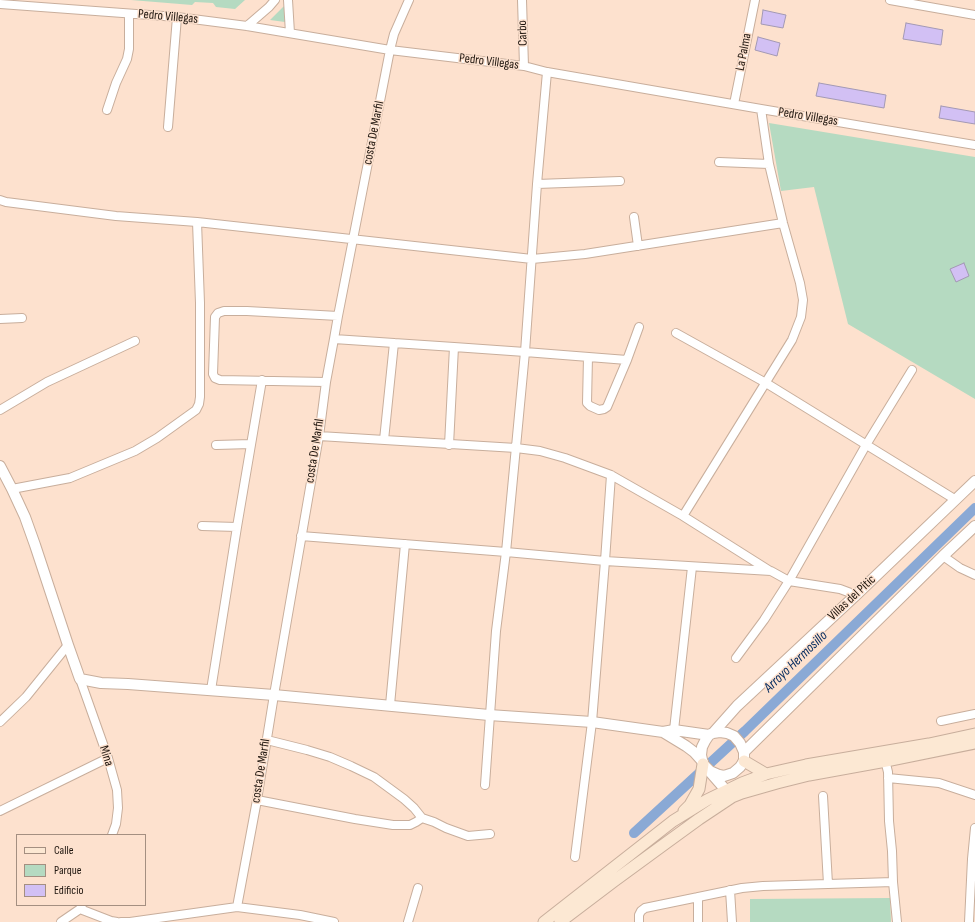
<!DOCTYPE html>
<style>
body{margin:0}
#map{position:relative;width:975px;height:922px;overflow:hidden;background:#fde1ce;font-family:"Sofia Sans Condensed",sans-serif}
canvas{display:block}
.legend{position:absolute;left:16px;top:834px;width:130px;height:72px;box-sizing:border-box;background:#fde1ce;border:1px solid #a48f81;margin:0;padding:5px 7px;list-style:none;font-size:12px;color:#1e150e}
.legend li{display:flex;align-items:center;gap:8px;height:20px}
.legend b{width:20px;border:1px solid #a48f81}
</style>
<div id="map">
<canvas width="975" height="922"></canvas>
<ul class="legend">
<li><b style="height:5px;background:#fce8d3"></b>Calle</li>
<li><b style="height:11px;background:#b5dac1"></b>Parque</li>
<li><b style="height:11px;background:#d2c0f4"></b>Edificio</li>
</ul>
</div>
<script>
const ctx = document.querySelector('canvas').getContext('2d');
ctx.lineJoin = 'round';
function fillPath(path, color) { ctx.fillStyle = color; ctx.fill(path, 'evenodd'); }
const poly = rows => new Path2D(rows.map(r => 'M' + r).join(''));
function trace(path, color, width, dash) { ctx.strokeStyle = color; ctx.lineWidth = width; ctx.lineCap = dash ? 'butt' : 'round'; ctx.setLineDash(dash || []); ctx.stroke(path); }
function write(font, color, halo, rows, align = 'center') {
  ctx.font = font + ' "Sofia Sans Condensed",sans-serif'; ctx.lineWidth = 3; ctx.setLineDash([]); ctx.textBaseline = 'middle'; ctx.strokeStyle = halo; ctx.fillStyle = color; for (const [text, x, y, turn = 0] of rows) {
    ctx.save(); ctx.translate(x, y); ctx.rotate((+turn || 0) * Math.PI / 180); ctx.textAlign = isNaN(turn) ? turn : align; if (halo) ctx.strokeText(text, 0, 0); ctx.fillText(text, 0, 0); ctx.restore();
  }
}
fillPath(poly([
 [131,0,245,0,235,9,216,7,213,3,195,2,192,5],
 [285,5,285,22,270,20],
 [769,123,975,157,975,399,848,324,814,187,781,191],
 [890,898,891,922,750,922,750,899]
]), '#b5dac1');
trace(poly([
 [634,833,745,731,975,508]
]), '#8aa9d5', 10);
const building = poly([
 [763,10,786,15,783,28,761,24,763,10],
 [906,23,943,30,941,45,903,39,906,23],
 [758,37,780,43,777,56,755,50,758,37],
 [819,83,886,95,884,108,816,96,819,83],
 [941,106,975,112,975,124,939,118,941,106],
 [964,263,969,276,956,282,950,269,964,263]
]);
fillPath(building, '#d2c0f4');
trace(building, '#a399b4', 1);
const minor = poly([
 [288,0,290,33],
 [522,0,524,66],
 [890,0,975,15],
 [0,4,177,17,247,26,390,50,524,66,547,72,761,109,975,145],
 [247,26,269,7,275,0],
 [734,104,755,0],
 [107,110,116,83,127,59,129,49,129,14],
 [168,127,177,17],
 [719,162,769,164],
 [537,184,620,181],
 [0,200,6,202,116,216,197,222,532,259,585,254,783,223],
 [634,217,638,246],
 [0,319,22,318],
 [676,333,766,383,956,500],
 [334,339,454,347,525,352,627,360],
 [588,357,587,403,590,406,599,410,604,409,607,407,627,360,639,327],
 [326,382,220,380,215,378,213,374,215,317,218,313,224,311,247,311,338,316],
 [0,410,47,382,135,341],
 [319,436,516,448,540,451,565,458,611,475,683,516,770,571],
 [384,440,394,343],
 [216,445,251,444],
 [449,445,454,347],
 [12,489,70,478,135,451,157,438,196,410,199,404,200,397,200,303,197,222],
 [683,516,792,340,801,317,803,300,800,283,783,223,769,164,761,109],
 [202,526,237,527],
 [301,536,506,552,605,561,771,571,789,581,840,589,856,595],
 [943,556,960,568,975,575],
 [736,658,764,620,789,581,866,445,912,370],
 [80,679,108,758,117,790,118,808,116,824,112,835],
 [211,690,237,527,262,380],
 [390,705,405,544],
 [941,721,975,714],
 [0,722,26,697,68,645],
 [674,730,692,567],
 [267,740,307,750,330,757,351,766,374,777,404,799,414,808,422,818,434,822,446,828,468,836,490,834],
 [884,756,888,772,889,821,892,851,893,882,897,922],
 [888,778,939,783,975,795],
 [485,785,496,631,506,552,525,352,537,184,547,72],
 [823,796,828,884],
 [257,800,355,819,393,825,410,825,416,822,422,818],
 [0,811,108,758],
 [575,857,592,722,605,561,611,475],
 [730,890,732,922],
 [237,907,257,800,274,695,319,436,326,382,334,339,338,316,390,50,394,34,409,0],
 [80,909,111,921,117,922],
 [61,922,80,909,82,905],
 [121,922,130,922,237,907,300,915,334,922],
 [408,922,418,888],
 [639,922,639,915,641,911,645,908,742,888,763,886,893,882],
 [698,922,698,897],
 [969,922,972,859,975,828]
]);
const tertiary = poly([
 [0,466,12,489,25,517,35,545,68,645,80,679,101,683,128,684,274,695,489,715,592,722,663,732,674,730,709,735],
 [663,732,686,746,694,752,703,762],
 [720,732,727,733,734,736,740,743,744,752,744,761,740,767,733,773,724,776,719,775,710,771,703,764,701,755,702,747,705,741,709,735,713,733,720,732],
 [713,733,737,706,856,595,975,481],
 [744,752,943,556,975,526],
 [710,772,731,796]
]);
const secondary = poly([
 [744,761,766,774],
 [684,811,690,805,699,789,703,764],
 [544,922,673,821,707,800,742,783,766,774,806,765,929,744,975,734],
 [560,922,614,881,666,843,699,819,732,797,742,793,777,783,809,775,886,761,975,743]
]);
trace(minor, '#c8ae9c', 10);
trace(tertiary, '#c8ae9c', 12);
trace(secondary, '#c8ae9c', 13);
trace(minor, '#fff', 8);
trace(tertiary, '#fff', 10);
trace(secondary, '#fce8d3', 11);
write('13px', '#1e150e', '#fde1ce', [
 ["Pedro Villegas",168,17,5],
 ["Carbo",523,33,-92],
 ["La Palma",744,52,-79],
 ["Pedro Villegas",489,62,7],
 ["Pedro Villegas",808,117,9],
 ["costa De Marfil",374,133,-79],
 ["costa De Marfil",315,451,-81],
 ["Villas del Pitic",852,598,-43],
 ["Mina",106,756,73],
 ["costa De Marfil",261,771,-81]
]);
write('italic 14px', '#032b60', '#fde1ce', [
 ["Arroyo Hermosillo",796,662,-44]
]);
</script>
